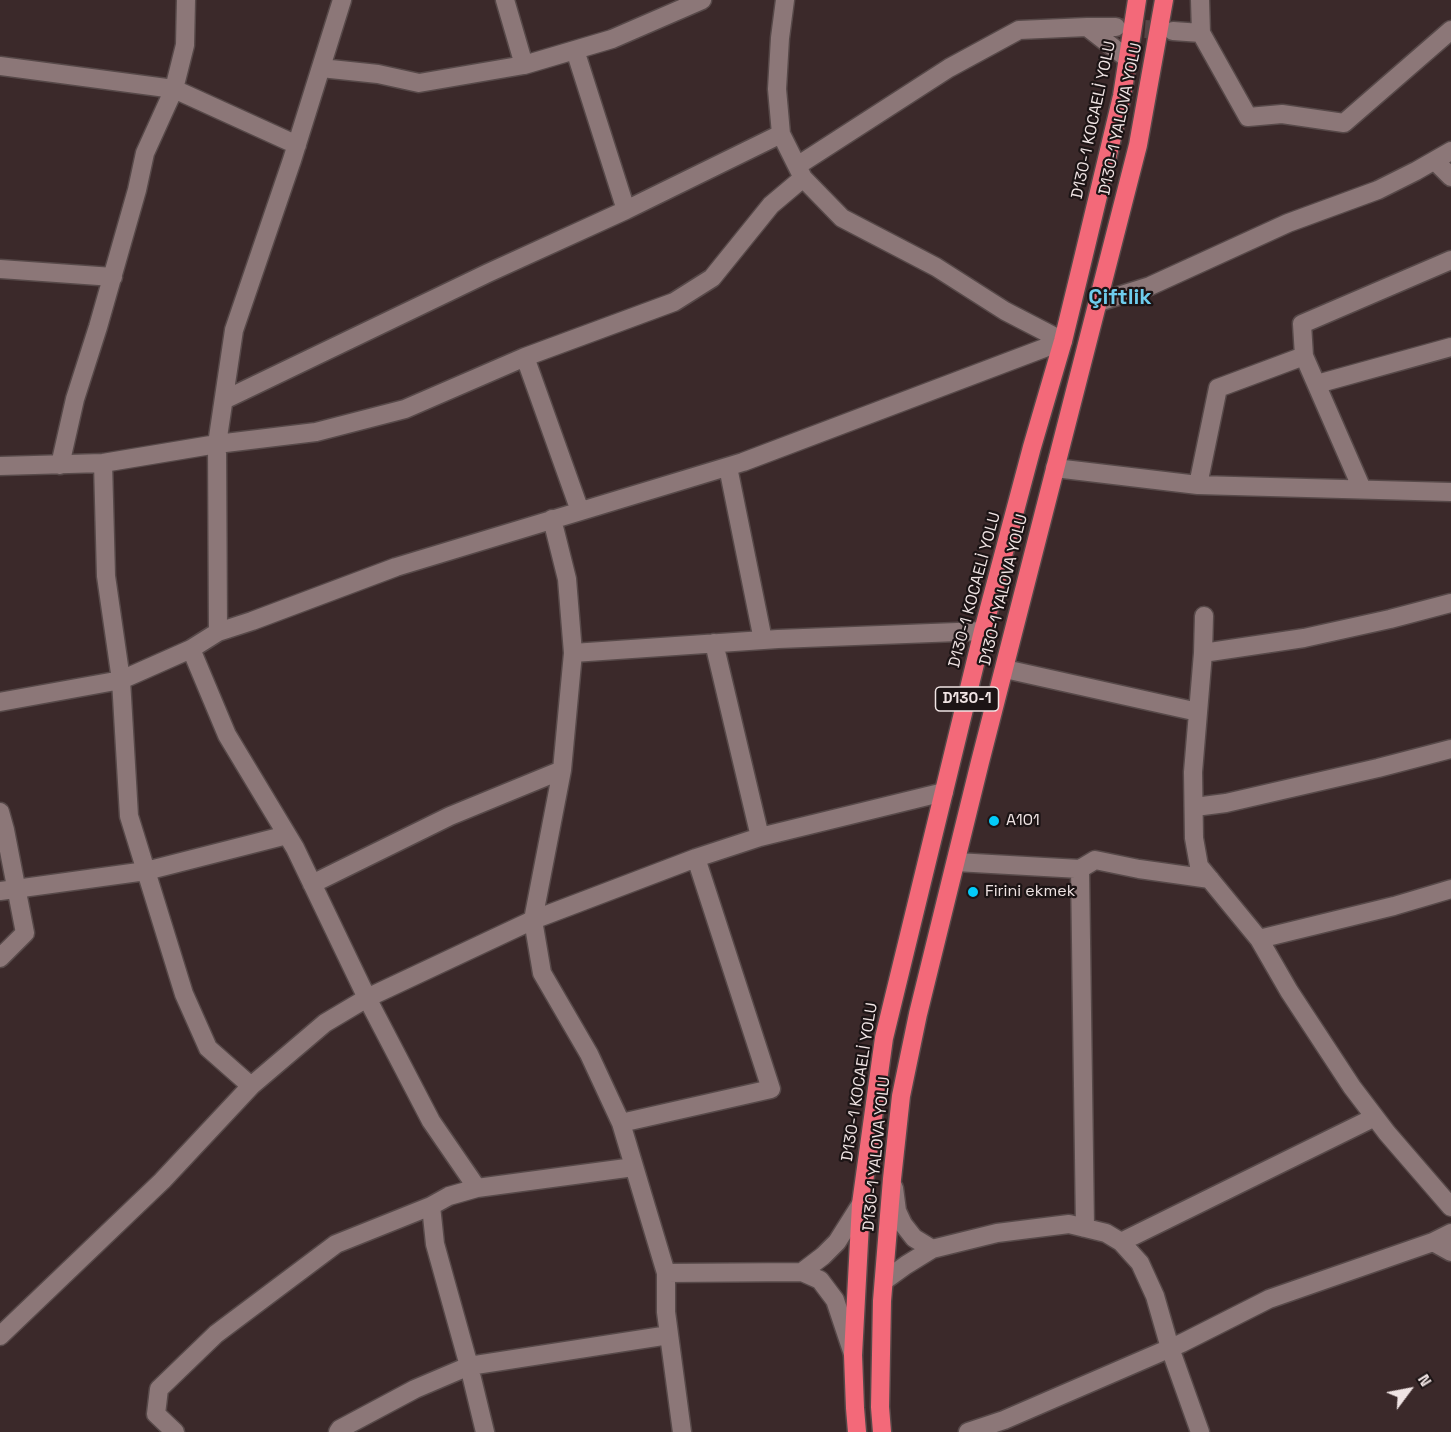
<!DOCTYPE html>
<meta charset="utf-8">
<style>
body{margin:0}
#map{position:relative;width:1451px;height:1432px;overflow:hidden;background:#3b292a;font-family:"Space Grotesk",sans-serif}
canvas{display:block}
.north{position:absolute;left:1379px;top:1360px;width:60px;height:60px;-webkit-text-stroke:4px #1c1415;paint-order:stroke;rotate:58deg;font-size:16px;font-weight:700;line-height:24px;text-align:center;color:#f0e4e4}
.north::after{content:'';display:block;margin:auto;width:21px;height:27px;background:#f0e4e4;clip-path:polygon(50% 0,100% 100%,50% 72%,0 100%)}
</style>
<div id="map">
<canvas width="1451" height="1432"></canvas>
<div class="north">N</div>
</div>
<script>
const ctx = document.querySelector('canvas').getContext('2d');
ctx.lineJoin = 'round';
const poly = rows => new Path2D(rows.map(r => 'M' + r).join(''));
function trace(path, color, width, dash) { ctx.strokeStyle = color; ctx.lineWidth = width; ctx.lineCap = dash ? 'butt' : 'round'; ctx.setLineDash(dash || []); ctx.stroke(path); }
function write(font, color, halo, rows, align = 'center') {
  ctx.font = font + ' "Space Grotesk",sans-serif'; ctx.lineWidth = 4.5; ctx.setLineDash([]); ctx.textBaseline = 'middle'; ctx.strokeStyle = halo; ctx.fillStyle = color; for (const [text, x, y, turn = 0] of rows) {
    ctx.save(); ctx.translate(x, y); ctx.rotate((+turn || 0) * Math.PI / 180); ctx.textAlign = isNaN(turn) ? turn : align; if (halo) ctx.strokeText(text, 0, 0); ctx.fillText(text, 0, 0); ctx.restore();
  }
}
trace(poly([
 [1118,27,1173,31]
]), '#564546', 18, [18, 9]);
const minor = poly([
 [505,0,524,65],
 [785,0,780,38,777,89,781,134,803,178,842,218,936,267,1005,311,1063,341],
 [1200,0,1201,33,1248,117,1282,114,1344,123,1451,30],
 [1087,27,1116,27],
 [1173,31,1201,33],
 [575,50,626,210],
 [0,66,174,89,297,145],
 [321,68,378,74,419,83,524,65,612,39,702,0],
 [1435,161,1451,177],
 [797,166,949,68,1019,30,1087,27,1128,59],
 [0,269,113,277],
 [1099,302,1150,286,1288,223,1378,190,1416,171,1451,151],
 [1304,356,1302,324,1451,260],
 [525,357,580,511],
 [1317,384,1451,347],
 [224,400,488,273,626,210,781,134],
 [103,463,106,576,121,680,129,816,184,994,208,1048,251,1086],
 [60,465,75,399,98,327,137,190,145,153,174,89,185,45,186,0],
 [0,466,103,463,217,444,316,432,405,409,525,357,674,302,712,278,771,205,803,178],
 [728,467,763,640],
 [1055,468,1198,485,1451,492],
 [1198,485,1218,388,1304,356,1362,489],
 [552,519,567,579,573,653,562,770,533,920,542,973,589,1054,621,1123,666,1273,666,1312,682,1432],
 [1204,616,1203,653,1193,772,1194,838,1199,866,1259,939,1289,991,1352,1087,1387,1133,1451,1207],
 [218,632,217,444,234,330,292,160,342,0],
 [714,643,760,837],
 [191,649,227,735,295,848,367,998,431,1121,477,1188,634,1167],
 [573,653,778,639,983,631],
 [1203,653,1304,638,1390,619,1451,603],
 [1005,669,1198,712],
 [0,702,121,680,191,649,218,632,252,621,396,567,743,462,1063,341],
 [1195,807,1226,803,1378,768,1451,749],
 [0,812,5,830,25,933,0,958],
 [956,862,1080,869],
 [312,884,450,816,562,770],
 [0,891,146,871,287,835],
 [1259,939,1394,906,1451,889],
 [621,1123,771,1089,696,858],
 [477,1188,449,1196,431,1206,435,1244,469,1366,485,1432],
 [894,1188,897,1211,903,1224,914,1238,932,1249],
 [1085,1228,1080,869,1095,860,1139,869,1210,879],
 [1121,1242,1375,1117],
 [1433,1242,1451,1252],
 [802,1272,823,1256,837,1242,861,1204],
 [666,1273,802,1272,820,1280,835,1300,853,1354],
 [884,1281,906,1265,932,1249,997,1233,1069,1224,1106,1233,1121,1242,1140,1263,1155,1296,1170,1348,1200,1432],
 [0,1336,162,1181,251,1086,325,1023,367,998,533,920,696,858,760,837,944,792],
 [175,1432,156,1414,159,1389,216,1334,336,1244,431,1206],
 [338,1432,340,1429,415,1389,469,1366,669,1335],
 [968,1432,1004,1420,1182,1343,1269,1299,1433,1242,1451,1233]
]);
const highway = poly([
 [857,1432,855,1408,853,1355,861,1204,884,1038,983,631,1032,447,1063,341,1081,267,1122,96,1137,0],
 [882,1432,880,1407,882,1301,892,1179,901,1096,918,1014,980,762,1138,145,1164,0]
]);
trace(minor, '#574949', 21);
trace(highway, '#574949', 21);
trace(minor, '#8c7778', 18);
trace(highway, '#f36979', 18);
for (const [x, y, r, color] of [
 [994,821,6,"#03cbf9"],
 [973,892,6,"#03cbf9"]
]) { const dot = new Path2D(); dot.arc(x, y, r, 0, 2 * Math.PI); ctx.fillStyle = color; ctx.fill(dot); trace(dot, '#1c1415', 2); }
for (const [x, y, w] of [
 [967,699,63]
]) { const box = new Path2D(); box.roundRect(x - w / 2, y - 12, w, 24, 4.5); ctx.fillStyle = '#1c1415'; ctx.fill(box); trace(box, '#f0e4e4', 1.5); }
write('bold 15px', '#f0e4e4', null, [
 ["D130-1",967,699]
]);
write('16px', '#f0e4e4', '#1c1415', [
 ["D130-1 YALOVA YOLU",1121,119,-78],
 ["D130-1 KOCAELİ YOLU",1094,120,-78],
 ["D130-1 KOCAELİ YOLU",975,590,-75],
 ["D130-1 YALOVA YOLU",1004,590,-76],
 ["D130-1 KOCAELİ YOLU",860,1082,-81],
 ["D130-1 YALOVA YOLU",877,1154,-84]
]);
write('16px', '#f0e4e4', '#1c1415', [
 ["A101",1006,821],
 ["Firini ekmek",985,892]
], 'left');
write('bold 22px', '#6ecded', '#1c1415', [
 ["Çiftlik",1120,298]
]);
</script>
